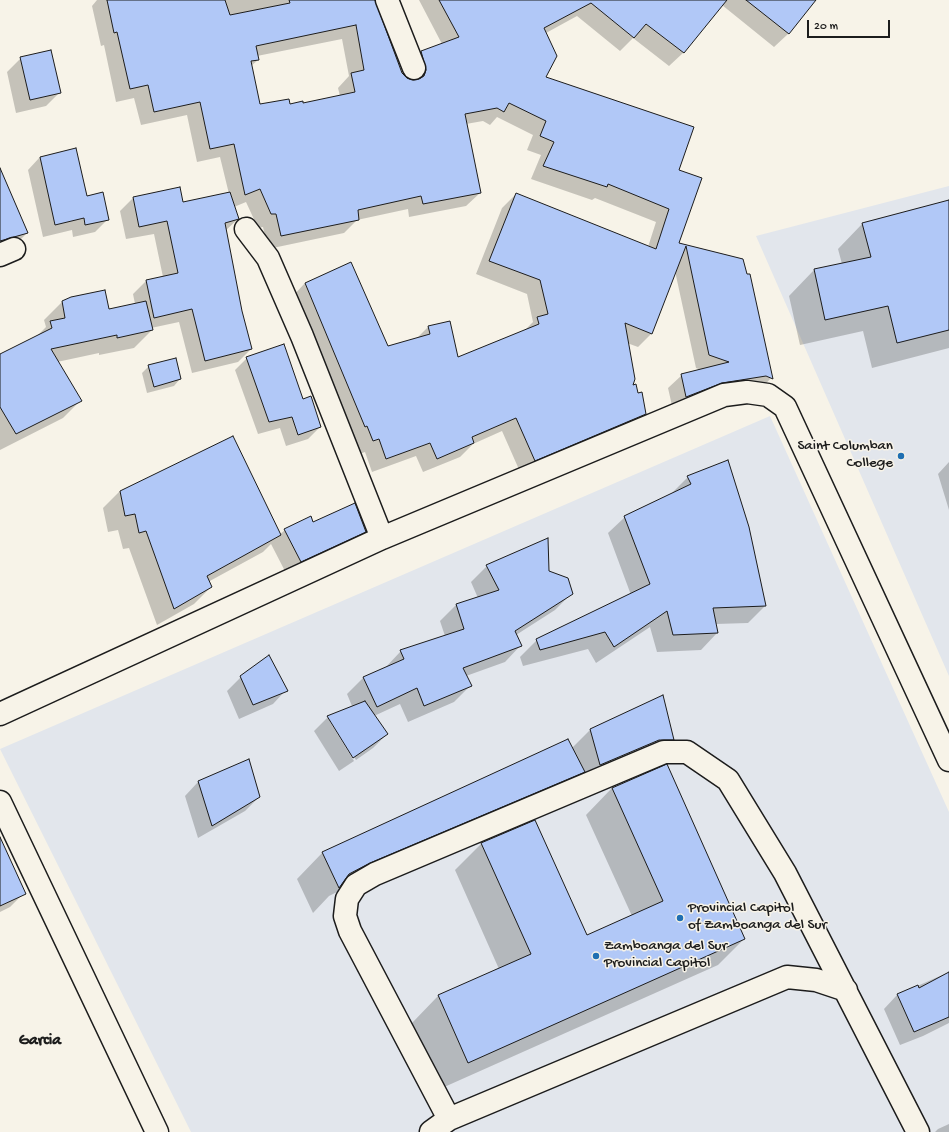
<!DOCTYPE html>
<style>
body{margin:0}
#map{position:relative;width:949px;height:1132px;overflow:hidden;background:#f7f3e8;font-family:"Gochi Hand",sans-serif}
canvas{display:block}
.scale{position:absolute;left:807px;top:20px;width:83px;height:18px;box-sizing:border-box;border:2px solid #1c1c1c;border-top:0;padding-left:5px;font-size:12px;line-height:14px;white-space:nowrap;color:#1c1c1c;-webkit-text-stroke:3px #f7f3e8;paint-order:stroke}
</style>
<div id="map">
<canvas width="949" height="1132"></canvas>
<div class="scale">20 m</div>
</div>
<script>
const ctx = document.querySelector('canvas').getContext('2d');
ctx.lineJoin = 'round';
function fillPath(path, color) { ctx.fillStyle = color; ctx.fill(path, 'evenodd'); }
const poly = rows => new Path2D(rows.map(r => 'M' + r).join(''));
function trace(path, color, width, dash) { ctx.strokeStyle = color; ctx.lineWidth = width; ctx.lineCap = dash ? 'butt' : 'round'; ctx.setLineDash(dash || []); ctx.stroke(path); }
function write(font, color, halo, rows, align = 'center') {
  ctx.font = font + ' "Gochi Hand",sans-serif'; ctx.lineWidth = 3; ctx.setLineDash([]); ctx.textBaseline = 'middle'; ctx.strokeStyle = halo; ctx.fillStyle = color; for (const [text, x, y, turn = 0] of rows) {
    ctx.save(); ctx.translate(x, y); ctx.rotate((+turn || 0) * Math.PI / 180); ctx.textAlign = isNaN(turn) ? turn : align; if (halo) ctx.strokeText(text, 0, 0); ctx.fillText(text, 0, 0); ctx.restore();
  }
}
fillPath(poly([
 [949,186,949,676,756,236],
 [770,416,949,812,949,1132,191,1132,0,749]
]), '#e2e6ec');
fillPath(poly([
 [97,0,375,0,402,73,406,79,412,81,408,66,421,52,442,44,419,0,815,0,788,34,774,47,722,5,683,53,669,66,633,38,620,51,577,16,546,33,544,78,678,170,678,244,743,260,771,378,758,392,673,410,668,388,682,375,701,370,696,368,675,271,652,333,638,347,627,343,631,387,637,394,645,414,631,427,521,474,502,431,473,444,460,457,423,472,416,456,372,472,365,452,359,454,292,297,305,283,388,347,417,338,428,327,458,358,525,330,533,322,527,294,476,274,502,208,516,194,648,247,656,222,595,198,592,200,531,179,541,155,527,150,533,135,497,117,490,125,483,121,466,124,480,193,466,206,409,217,408,209,357,220,344,233,268,249,263,227,258,228,246,202,234,207,238,219,225,231,241,311,251,349,238,362,192,373,179,322,151,328,152,330,134,348,99,355,99,353,57,362,81,400,63,418,0,450,0,355,36,337,46,327,44,320,62,302,108,311,135,304,133,294,146,281,163,277,154,234,126,239,120,211,133,198,182,204,229,194,220,157,197,162,187,115,141,125,134,98,116,102,104,45,101,46,92,6],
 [342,39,349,76,338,88,340,96,302,104,260,105,251,66,258,60,257,56],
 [21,58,60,92,46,106,16,113,7,72],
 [40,157,86,197,108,219,95,232,73,237,72,230,43,237,28,170],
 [0,171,27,233,9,251,0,255],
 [949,201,949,348,872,368,863,331,800,345,789,296,814,270,842,264,838,249,863,223],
 [247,358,302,400,320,427,308,439,286,446,280,428,258,434,235,370],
 [149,366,180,379,174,386,147,393,142,373],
 [949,462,949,510,938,474],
 [688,477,765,606,748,623,716,624,717,633,701,650,657,652,650,627,596,663,588,649,523,666,520,657,537,640,631,595,608,533,625,517,671,494],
 [120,491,279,535,285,530,313,523,365,531,351,545,287,575,271,544,263,552,208,582,211,587,194,604,157,625,129,548,123,549,118,530,108,532,103,508],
 [487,566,548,571,571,594,555,610,516,635,521,645,505,662,466,676,471,685,454,702,408,722,400,704,374,716,387,734,373,748,356,760,332,722,330,722,354,761,339,771,314,731,328,717,352,706,347,694,363,678,385,668,401,651,445,636,440,621,456,605,478,598,471,582],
 [241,677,286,690,273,704,239,719,227,691],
 [591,729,673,739,646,765,343,889,329,896,313,913,297,879,323,852,572,748],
 [198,782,259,797,245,811,198,838,185,796],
 [612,788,744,939,718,965,442,1088,412,1023,438,996,499,969,455,870,481,844,535,821,586,937,632,916,586,815],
 [0,842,24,893,10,907,0,912],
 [949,972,949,1023,923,1036,900,1045,884,1009,897,995],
 [949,1124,949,1132,935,1132,938,1129]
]), '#0003');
const building = poly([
 [107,0,225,0,230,15,290,3,289,0,375,0,402,73,407,78,413,80,419,79,424,76,426,70,421,51,459,37,439,0,727,0,684,53,646,24,634,38,591,3,544,28,557,56,546,77,694,127,679,170,702,178,679,243,743,259,747,274,750,274,773,379,766,376,722,383,686,397,681,374,729,362,709,355,686,246,652,334,625,323,635,379,633,385,636,384,638,393,642,392,646,414,535,461,516,418,472,437,474,443,437,459,430,443,386,459,379,439,373,441,367,426,365,427,305,283,351,262,388,346,430,334,428,326,450,321,458,357,539,324,537,317,548,314,540,280,489,261,516,193,656,249,669,209,608,184,607,187,543,166,554,142,540,136,546,121,509,103,504,112,497,108,465,114,481,193,423,204,421,196,358,210,359,220,281,236,276,214,271,214,260,189,245,195,234,144,210,149,200,102,154,112,148,85,130,89,117,32,114,33,107,0],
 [356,25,364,70,351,73,355,92,303,103,303,101,290,104,289,99,260,104,251,61,259,60,256,46,356,25],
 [746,0,816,0,789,34,746,0],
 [51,50,61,93,30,100,20,57,51,50],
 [76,148,87,196,103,192,109,220,85,225,84,218,55,225,40,157,76,148],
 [0,168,28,233,0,241,0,168],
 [180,187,183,202,230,192,239,219,225,223,242,311,252,349,205,361,192,309,154,318,146,280,178,273,167,221,139,227,133,197,180,187],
 [949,200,949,330,897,343,888,306,825,320,814,269,871,257,862,223,949,200],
 [105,290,109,309,146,301,153,330,117,338,117,335,51,349,82,401,16,434,0,407,0,354,52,328,50,321,65,318,62,301,71,297,105,290],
 [284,344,303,399,311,396,321,427,298,435,292,417,269,422,246,357,284,344],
 [176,358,181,379,154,387,148,365,176,358],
 [233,436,281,535,207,576,212,587,174,609,146,531,139,533,135,514,125,516,120,491,233,436],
 [728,460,749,527,766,606,713,608,718,633,673,635,667,611,614,647,605,632,540,650,536,639,650,584,624,516,691,484,687,476,728,460],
 [355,503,366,532,301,562,284,529,311,516,313,522,355,503],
 [548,538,549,571,568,578,573,594,515,631,522,646,463,668,472,686,424,706,417,688,377,707,363,677,404,659,400,650,464,629,456,604,499,590,486,565,548,538],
 [269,655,288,691,253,705,240,676,269,655],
 [663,695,674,740,659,740,600,765,590,729,663,695],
 [365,701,388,734,353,758,327,716,365,701],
 [568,739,585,772,370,863,349,874,339,888,322,852,568,739],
 [249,759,260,797,212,826,198,781,249,759],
 [667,764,745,939,468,1063,438,995,531,954,481,843,535,820,587,935,663,901,612,788,667,764],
 [0,837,26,894,0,906,0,837],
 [949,972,949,1017,914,1032,897,994,918,985,919,988,949,972]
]);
fillPath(building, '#b1c8f7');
trace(building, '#1c1c1c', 1);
const minor = poly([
 [387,0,414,68],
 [246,229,268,258,302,336,382,538],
 [0,255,14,249],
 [0,714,382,538,724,395,747,392,768,395,785,407,949,760],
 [0,802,157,1132],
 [449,1119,350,931,345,916,347,899,356,885,375,874,664,752,687,752,728,780,785,873,918,1132],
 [431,1132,449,1119,787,977,816,980,846,990]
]);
trace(minor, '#1c1c1c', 25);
trace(minor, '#f7f3e8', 22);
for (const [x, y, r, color] of [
 [901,456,4,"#1f6fb2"],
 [680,918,4,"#1f6fb2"],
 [596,956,4,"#1f6fb2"]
]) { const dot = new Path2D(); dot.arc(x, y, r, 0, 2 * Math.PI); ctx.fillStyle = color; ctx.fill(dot); trace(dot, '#f7f3e8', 1.5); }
write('15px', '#1c1c1c', '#f7f3e8', [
 ["Saint Columban",893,447,"right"],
 ["College",893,464,"right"],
 ["Provincial Capitol",688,909],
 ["of Zamboanga del Sur",688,926],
 ["Zamboanga del Sur",604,947],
 ["Provincial Capitol",604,964]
], 'left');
write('bold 16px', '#1c1c1c', '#f7f3e8', [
 ["Garcia",40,1042]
]);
</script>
